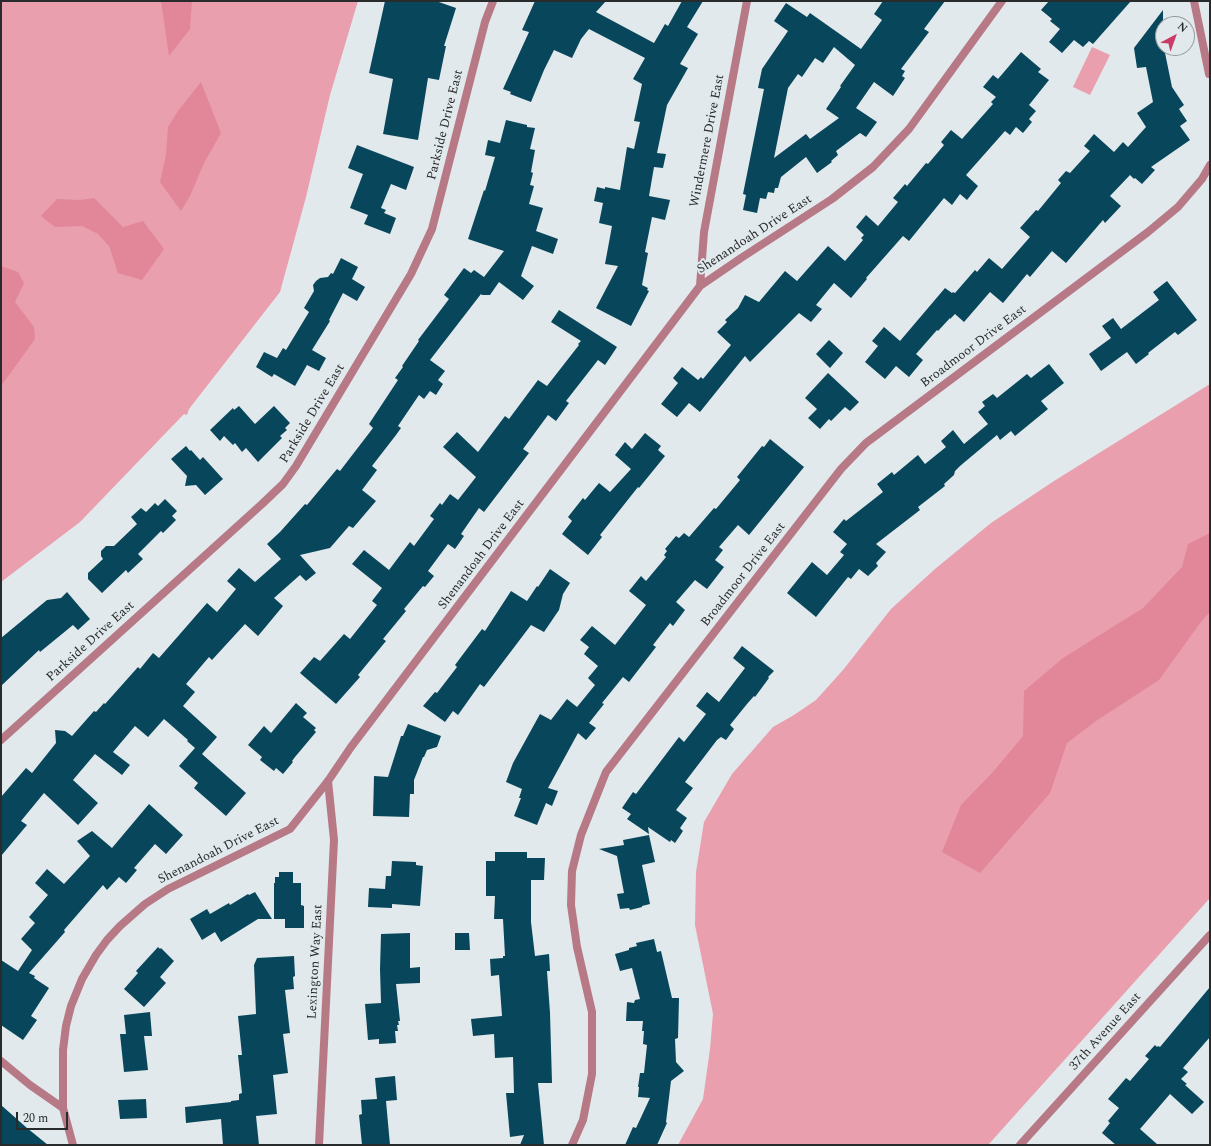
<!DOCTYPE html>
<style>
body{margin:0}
#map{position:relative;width:1211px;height:1146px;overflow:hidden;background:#e1e9ec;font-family:Spectral,serif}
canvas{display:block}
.frame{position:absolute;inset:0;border:2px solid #282b2c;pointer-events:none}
.north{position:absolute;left:1155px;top:16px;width:40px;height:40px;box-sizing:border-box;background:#e1e9ec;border:1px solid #979d9f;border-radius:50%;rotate:41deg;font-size:11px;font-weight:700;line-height:16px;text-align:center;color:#282b2c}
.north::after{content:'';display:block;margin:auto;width:14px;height:18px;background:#ca3c67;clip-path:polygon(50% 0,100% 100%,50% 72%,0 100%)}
.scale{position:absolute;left:16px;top:1112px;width:52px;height:18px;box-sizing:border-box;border:2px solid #282b2c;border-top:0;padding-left:5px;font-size:12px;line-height:14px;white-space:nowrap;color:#282b2c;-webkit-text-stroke:3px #e1e9ec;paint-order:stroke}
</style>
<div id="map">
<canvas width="1211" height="1146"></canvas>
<div class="frame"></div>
<div class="north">N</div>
<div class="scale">20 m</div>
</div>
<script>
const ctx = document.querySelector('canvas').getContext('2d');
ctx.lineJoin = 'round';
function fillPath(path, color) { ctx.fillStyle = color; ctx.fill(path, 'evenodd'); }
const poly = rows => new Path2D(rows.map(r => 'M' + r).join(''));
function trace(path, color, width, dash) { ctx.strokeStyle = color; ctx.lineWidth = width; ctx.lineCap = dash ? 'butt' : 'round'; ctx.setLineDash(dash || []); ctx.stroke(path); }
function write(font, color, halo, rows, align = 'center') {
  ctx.font = font + ' Spectral,serif'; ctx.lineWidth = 4; ctx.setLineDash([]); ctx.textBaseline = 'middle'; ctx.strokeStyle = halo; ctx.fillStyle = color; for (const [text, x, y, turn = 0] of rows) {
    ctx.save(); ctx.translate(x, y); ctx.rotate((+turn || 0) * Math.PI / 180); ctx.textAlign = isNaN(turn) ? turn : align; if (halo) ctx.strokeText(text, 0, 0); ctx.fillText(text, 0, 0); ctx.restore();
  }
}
fillPath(poly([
 [1,1,358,1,330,95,306,197,280,292,189,409,187,415,184,414,80,522,1,582],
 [1092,47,1110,55,1090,95,1073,87],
 [1210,384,1210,898,988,1145,678,1145,703,1099,710,1049,713,1014,695,925,696,872,704,822,732,774,773,727,794,715,816,700,843,670,891,609,935,569,991,523,1054,481]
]), '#e99fad');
fillPath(poly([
 [161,1,192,1,190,29,169,56],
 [201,82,221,133,204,163,190,196,181,211,160,182,166,155,168,127,178,111],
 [94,198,123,227,143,221,164,249,142,280,118,273,109,246,98,234,82,226,55,227,41,216,57,199,80,200],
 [1,266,18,272,24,283,15,302,34,327,35,339,1,386],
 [1210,533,1210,612,1200,623,1159,680,1096,721,1067,743,1050,793,980,873,942,852,961,805,993,772,1023,736,1024,691,1063,658,1143,608,1182,567,1188,544]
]), '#e2879a');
fillPath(poly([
 [385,1,436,1,456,8,444,46,446,46,439,80,428,78,418,140,383,134,393,79,369,73],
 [535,1,606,1,596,12,654,43,665,24,668,26,682,1,703,1,687,27,698,34,680,64,688,68,667,105,657,153,666,154,663,168,654,167,649,196,670,200,665,220,652,217,645,252,648,253,642,285,648,288,647,290,649,291,631,326,596,308,618,266,605,264,612,226,599,223,603,203,594,201,597,187,605,189,605,187,620,190,627,147,634,149,640,122,634,121,642,84,633,79,645,58,589,29,581,39,572,58,554,50,544,70,531,102,510,94,511,92,503,89,529,32,522,30],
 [883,1,945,1,924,29,929,32,901,69,905,71,902,76,905,78,893,96,874,82,856,108,877,122,866,137,860,133,836,151,838,155,831,161,832,162,817,173,806,157,781,177,778,188,775,188,774,193,768,192,766,199,760,198,757,213,743,210,746,195,743,194,764,89,758,88,762,69,788,31,774,21,786,3,807,17,810,13,861,49,882,20,874,14],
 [834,47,855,65,840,86,841,87,826,109,839,118,810,139,806,134,774,158,788,88,798,74,802,77,815,58,823,63],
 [1049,1,1131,1,1093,44,1089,41,1083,47,1074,40,1062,53,1049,42,1060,29,1050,21,1052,19,1041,10],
 [1163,10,1163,48,1164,48,1172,87,1184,105,1179,109,1187,121,1180,126,1190,140,1151,167,1155,170,1142,184,1135,178,1134,179,1130,175,1110,196,1121,206,1105,223,1103,220,1066,263,1052,251,1030,277,1027,274,1003,303,990,292,964,322,955,314,950,319,950,318,938,331,937,330,916,354,923,360,909,377,896,366,885,379,865,362,878,346,872,341,884,327,900,341,945,288,952,293,953,292,955,293,975,270,977,272,989,258,1002,269,1030,237,1020,228,1036,210,1038,211,1061,183,1058,180,1066,171,1070,173,1090,151,1084,146,1094,134,1114,152,1123,142,1128,147,1146,127,1137,113,1153,102,1146,67,1137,68,1134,48],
 [1021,52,1041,69,1038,72,1049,80,1029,105,1036,111,1029,119,1032,122,1023,133,1016,127,1010,135,1005,131,966,175,978,186,967,200,960,194,952,205,944,198,909,241,903,236,866,278,867,279,851,298,834,283,816,305,822,309,811,322,799,313,750,362,745,356,700,412,689,403,677,417,661,404,678,383,673,378,682,367,698,380,701,377,703,379,731,345,717,332,727,322,725,320,738,308,745,295,759,302,785,271,797,281,828,246,845,261,863,240,861,238,864,235,856,227,866,215,878,226,898,202,893,198,905,184,907,186,926,163,928,164,944,145,941,142,951,130,962,139,993,104,991,102,996,97,983,87,993,75,998,79],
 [506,120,527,125,527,127,535,128,530,149,535,150,531,172,533,173,530,185,534,186,529,204,543,208,536,231,558,239,553,254,532,246,521,276,534,286,523,300,499,282,490,295,482,295,481,294,430,360,445,371,438,380,443,384,436,395,430,391,424,399,419,395,398,426,401,428,396,435,372,466,377,470,362,490,376,501,353,528,349,526,330,548,300,555,316,573,306,581,300,575,274,598,283,606,258,636,245,624,212,660,209,657,186,684,195,692,183,706,217,737,202,754,246,793,226,816,194,788,198,783,179,766,195,748,187,741,188,740,164,719,148,737,135,726,113,752,130,765,122,775,95,754,73,780,98,803,78,825,44,793,21,821,27,825,1,856,1,797,26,768,32,773,56,743,55,730,65,731,72,736,94,711,96,712,104,703,105,704,138,667,140,669,153,653,159,658,207,603,217,612,236,589,227,581,239,568,255,582,281,559,267,544,280,532,305,504,307,505,337,469,340,471,373,428,369,424,398,380,395,378,403,367,402,366,419,341,418,340,449,299,444,295,464,268,471,273,474,270,484,277,504,251,468,239,484,190,485,191,495,157,485,155,488,140,500,143],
 [357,145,414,167,406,190,391,184,381,208,386,210,384,213,396,218,390,234,364,224,368,215,350,208,363,174,348,168],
 [341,258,358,267,352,279,365,287,357,301,343,293,329,320,330,321,312,350,326,358,319,371,307,365,295,386,274,374,272,377,256,367,264,352,277,358,283,348,286,350,309,312,304,308,314,291,313,285,316,281,320,278,328,277,331,273,333,274],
 [1167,281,1197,320,1178,335,1175,332,1148,353,1149,354,1136,364,1127,352,1101,371,1089,354,1111,338,1102,326,1113,318,1121,329,1159,300,1153,292],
 [559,310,617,347,605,365,598,360,566,401,569,403,556,421,548,415,523,449,529,453,484,512,479,508,461,534,464,536,455,549,448,544,428,571,434,576,425,587,423,586,404,609,406,611,383,639,386,641,358,675,360,677,336,704,300,673,314,657,320,661,344,634,350,639,377,605,372,601,382,588,352,564,364,550,389,570,410,542,414,546,434,519,430,516,440,503,442,505,450,494,458,500,476,477,443,447,457,432,478,452,505,416,509,419,538,380,547,386,579,345,578,344,581,341,551,322],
 [829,340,843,353,830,368,816,354],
 [1049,364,1064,383,1041,401,1048,409,1015,436,1011,431,1000,440,997,435,960,466,955,471,954,475,944,484,945,486,918,507,920,510,876,544,886,552,876,563,878,566,868,576,859,569,851,579,848,577,816,617,787,593,812,562,827,575,844,555,840,552,847,544,833,532,844,519,846,521,883,492,877,484,892,472,894,475,918,455,925,464,946,447,941,441,953,430,964,444,988,424,978,412,985,406,982,402,993,394,997,398,1027,374,1031,378],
 [828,373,859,402,850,411,845,407,831,421,829,419,820,429,808,418,817,409,805,398],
 [239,406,255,424,274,406,290,423,285,428,287,430,280,436,282,438,258,462,246,448,242,452,235,443,233,445,224,436,220,441,210,430,233,408,234,410],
 [645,433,661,446,658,450,665,456,639,488,638,487,600,535,602,537,588,555,562,534,572,521,568,517,583,498,585,500,599,483,610,492,631,469,615,455,625,442,632,449],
 [770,439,804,467,749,535,738,525,719,547,723,550,715,560,724,567,707,589,695,580,676,602,685,610,673,626,670,623,653,645,656,647,629,682,623,677,602,703,604,704,589,723,596,728,586,740,578,733,548,788,558,791,552,806,546,803,537,825,514,816,521,798,519,798,522,789,506,782,513,763,540,714,551,720,567,699,577,707,595,685,588,678,598,666,584,654,589,647,580,640,592,626,615,645,646,605,629,591,641,576,646,581,666,557,664,555,667,551,665,549,676,536,679,538,684,533,689,537,714,508,716,509,740,480,737,477,762,446,764,447],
 [186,446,190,451,191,450,200,460,203,457,223,479,205,495,196,485,185,486,187,476,171,459],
 [165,499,177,511,172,516,176,520,163,533,161,531,138,554,143,559,128,573,126,570,102,593,88,579,88,573,103,559,101,556,101,551,106,546,114,546,137,524,131,517,141,508,146,512,155,503,158,506],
 [550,569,570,583,563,594,559,610,544,632,531,625,484,687,480,684,458,715,453,711,445,722,423,706,435,692,437,693,457,667,455,665,482,629,485,631,511,591,527,601,537,586,538,587],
 [67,592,90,619,78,630,73,625,40,652,39,650,1,686,1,638,47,600,61,598],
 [742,646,774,671,768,677,769,678,755,697,754,696,747,704,730,725,734,729,726,740,721,737,717,740,685,782,693,788,676,810,687,818,680,828,683,831,675,843,671,840,670,842,648,827,649,834,627,819,631,814,622,808,633,792,636,794,679,737,684,742,706,714,696,706,707,692,719,702,745,668,733,658],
 [296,703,307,713,303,717,316,728,314,730,316,732,295,757,292,761,293,762,283,774,276,768,274,771,260,760,262,757,248,745,264,726,271,733],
 [408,724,441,736,437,747,427,750,424,757,423,757,414,780,414,794,410,794,409,817,373,816,374,776,388,777,401,736,403,736],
 [149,804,183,835,166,854,155,844,134,868,137,870,126,883,119,877,107,890,103,885,64,930,65,932,29,973,35,976,34,978,49,988,31,1016,37,1020,23,1040,1,1025,1,960,18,971,32,950,21,939,35,923,29,917,48,895,35,883,47,869,64,884,90,856,77,841,92,831,112,848],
 [649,835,655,862,642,865,650,904,642,906,642,907,630,910,629,908,620,909,617,894,624,893,617,856,599,849,624,845,623,840],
 [495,852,527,852,527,858,545,858,544,880,531,880,531,922,535,956,549,954,550,971,547,971,550,1013,552,1083,538,1083,544,1145,520,1145,524,1135,510,1137,506,1093,514,1093,513,1057,495,1058,494,1034,473,1036,471,1019,502,1016,499,975,491,976,490,959,503,958,503,956,505,956,503,919,494,919,495,896,486,896,486,861,495,861],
 [392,861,416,862,416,865,423,866,420,906,392,904,392,908,368,907,369,888,385,889,386,876,391,876],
 [279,872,293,872,293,883,301,883,301,905,304,906,304,928,285,928,285,919,274,919,274,883,275,883,275,877,279,877],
 [255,892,272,919,258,919,221,942,215,932,202,940,190,919,207,909,210,914,229,903,230,905,248,894,249,895],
 [410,933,410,968,420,967,420,983,396,984,400,1021,398,1021,399,1025,397,1025,398,1031,395,1031,396,1043,379,1044,379,1039,368,1040,365,1004,381,1003,380,969,381,934],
 [455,933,469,933,470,950,455,950],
 [654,939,657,952,661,951,672,998,679,998,678,1038,675,1039,676,1062,684,1071,671,1081,666,1122,667,1123,657,1145,625,1145,633,1127,636,1128,650,1098,638,1097,639,1087,638,1087,640,1073,644,1073,647,1045,643,1044,644,1031,642,1031,643,1021,626,1021,627,1002,634,1003,635,1000,640,999,632,968,620,971,615,954,629,950,629,948,637,946,636,943],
 [158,947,160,949,161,948,174,961,160,977,166,983,144,1007,124,989,138,973,136,971],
 [294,956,295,976,293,977,294,989,285,990,290,1033,283,1034,288,1073,273,1075,277,1114,256,1116,259,1145,223,1145,221,1119,186,1123,185,1107,231,1102,231,1101,239,1100,239,1094,242,1093,238,1055,242,1055,238,1016,256,1014,254,965,257,958],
 [1210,987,1210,1037,1183,1068,1188,1072,1181,1079,1187,1084,1185,1085,1204,1102,1192,1114,1170,1094,1140,1129,1158,1145,1116,1145,1102,1133,1110,1123,1108,1121,1119,1108,1108,1099,1126,1078,1130,1081,1149,1059,1145,1056,1155,1045,1157,1047,1158,1046,1160,1047],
 [150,1012,152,1036,144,1036,148,1070,124,1072,120,1034,126,1034,124,1015],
 [395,1076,397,1100,386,1101,390,1145,362,1145,359,1115,362,1114,361,1100,377,1099,375,1078],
 [146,1099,147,1118,120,1119,118,1100],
 [1,1105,27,1128,48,1145,1,1145]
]), '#08475b');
trace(poly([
 [1194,1,1209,74],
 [700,286,704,232,747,1],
 [1,740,262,504,283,484,296,466,411,274,432,229,485,22,493,1],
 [1,1061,30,1085,63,1108],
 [73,1145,63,1108,63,1050,66,1026,71,1006,82,979,96,955,107,940,120,926,145,904,168,889,290,829,328,781,351,747,700,286,741,258,832,199,873,167,909,129,1002,1],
 [319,1145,334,840,328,781],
 [572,1145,583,1120,592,1074,592,1012,577,947,571,905,572,871,581,835,606,772,841,469,866,443,1148,232,1178,207,1202,179,1210,165],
 [1020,1145,1210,935]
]), '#b67985', 8);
write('13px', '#282b2c', '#e1e9ec', [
 ["Parkside Drive East",446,125,-76],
 ["Windermere Drive East",708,141,-79],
 ["Shenandoah Drive East",755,235,-33],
 ["Broadmoor Drive East",974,347,-37],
 ["Parkside Drive East",313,414,-59],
 ["Shenandoah Drive East",482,555,-53],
 ["Broadmoor Drive East",744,575,-52],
 ["Parkside Drive East",91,642,-42],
 ["Shenandoah Drive East",219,851,-27],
 ["Lexington Way East",316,962,-87],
 ["37th Avenue East",1106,1032,-48]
]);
</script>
